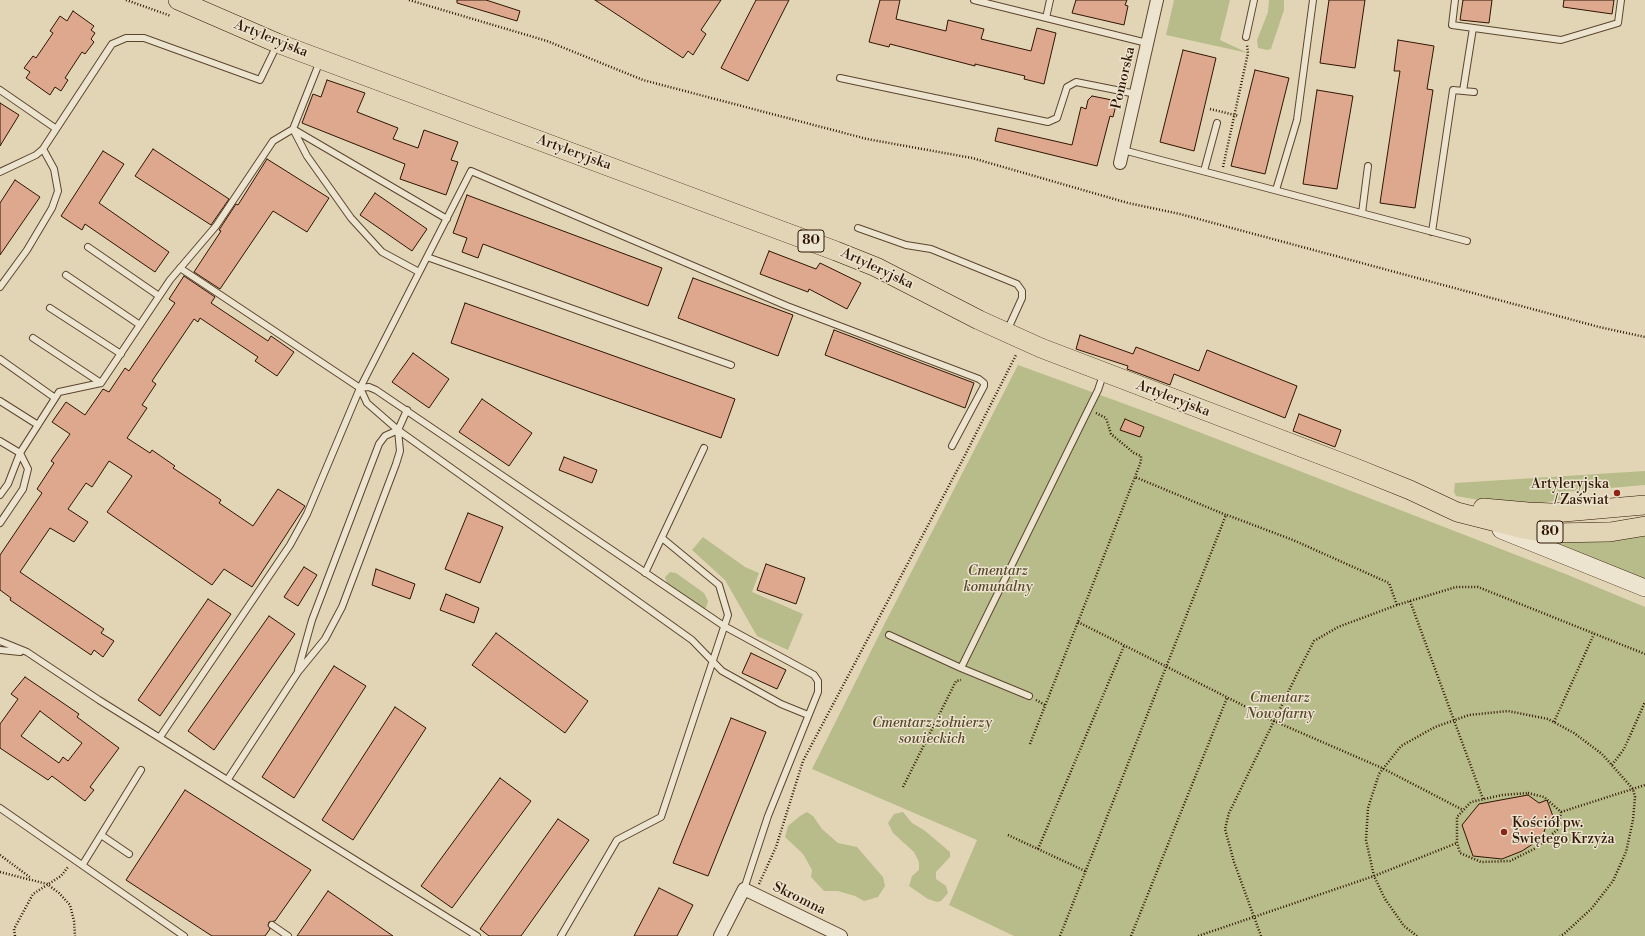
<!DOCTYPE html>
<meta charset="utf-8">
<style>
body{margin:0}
canvas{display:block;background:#e2d5b5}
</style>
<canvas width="1645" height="936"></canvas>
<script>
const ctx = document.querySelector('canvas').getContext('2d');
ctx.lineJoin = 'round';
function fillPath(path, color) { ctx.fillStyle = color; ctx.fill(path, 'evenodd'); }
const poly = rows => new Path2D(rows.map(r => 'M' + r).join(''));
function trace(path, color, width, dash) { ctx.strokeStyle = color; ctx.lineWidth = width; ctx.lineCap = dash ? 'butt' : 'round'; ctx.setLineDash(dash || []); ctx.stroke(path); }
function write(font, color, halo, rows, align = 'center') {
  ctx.font = font + ' "Libre Bodoni",serif'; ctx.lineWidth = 3; ctx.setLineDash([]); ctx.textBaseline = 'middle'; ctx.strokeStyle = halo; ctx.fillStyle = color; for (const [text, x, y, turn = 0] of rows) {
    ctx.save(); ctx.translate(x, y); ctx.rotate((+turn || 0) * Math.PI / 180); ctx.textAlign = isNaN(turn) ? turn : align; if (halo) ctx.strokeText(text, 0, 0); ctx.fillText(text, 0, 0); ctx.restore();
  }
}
fillPath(poly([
 [1174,0,1230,0,1220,40,1248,53,1166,35],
 [1269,0,1284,0,1284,10,1271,49,1267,50,1258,48,1257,40,1268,12],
 [1018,365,1155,415,1568,575,1645,607,1645,936,1014,936,949,905,977,840,812,769,885,623],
 [1645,471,1645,485,1564,492,1564,499,1532,505,1490,502,1456,496,1454,492,1455,483],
 [1645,533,1645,581,1544,539],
 [703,537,745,567,759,573,752,592,803,614,788,650,757,636,725,580,692,550],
 [670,572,676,573,704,593,708,601,706,608,702,608,667,584,665,577],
 [807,812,813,816,822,829,838,843,857,847,883,877,885,886,878,897,864,901,855,896,838,891,824,891,811,877,812,870,803,854,785,837,788,826,800,816],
 [903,812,912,823,924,830,950,852,950,857,936,872,936,879,946,886,948,893,941,901,937,902,928,899,909,886,912,876,919,870,919,862,914,852,893,833,888,823,894,814]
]), '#b8bc8a');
const building = poly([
 [457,0,486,0,520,11,517,21,457,3,457,0],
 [595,0,721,0,701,30,706,34,693,55,688,51,683,58,595,0],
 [756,0,789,0,748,81,721,68,756,0],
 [880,0,900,0,896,19,946,31,948,20,984,29,981,39,1031,51,1037,28,1056,33,1044,84,1024,79,1025,76,975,64,975,66,890,44,889,47,869,42,880,0],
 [1076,0,1127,0,1125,5,1128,6,1124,25,1072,13,1076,0],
 [1329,0,1365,0,1355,68,1320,63,1329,0],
 [1463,0,1492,0,1489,23,1460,20,1463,0],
 [1564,0,1614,0,1612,14,1563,7,1564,0],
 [73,11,94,26,91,30,95,33,91,39,94,42,85,54,82,52,65,78,68,80,61,91,55,87,50,95,26,78,30,72,24,68,33,56,36,58,53,33,50,31,60,16,67,21,73,11],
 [1398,40,1434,46,1427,89,1433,90,1415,208,1380,203,1400,71,1394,71,1398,40],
 [1183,50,1216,58,1194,151,1160,142,1183,50],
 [1255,70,1289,78,1265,174,1231,166,1255,70],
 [327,80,365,93,357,112,398,128,393,139,418,148,424,130,458,142,451,160,458,162,446,195,400,179,405,164,302,123,313,94,321,97,327,80],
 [1317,90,1353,96,1337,189,1303,184,1317,90],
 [1092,96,1117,101,1113,117,1110,116,1097,166,995,141,998,128,1072,145,1081,107,1086,109,1088,100,1092,96],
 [0,103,19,115,0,146,0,103],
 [153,149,229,199,211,225,135,176,153,149],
 [103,151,124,164,99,203,169,252,155,272,85,224,82,230,61,216,103,151],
 [267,159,329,198,307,232,273,211,220,289,194,272,221,231,219,230,236,204,238,205,267,159],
 [15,180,40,197,0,255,0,203,15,180],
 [375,193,427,229,412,251,360,215,375,193],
 [467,195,662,268,648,306,483,244,478,258,462,252,467,238,453,233,467,195],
 [769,251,816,269,820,263,861,283,847,309,809,289,808,292,760,274,769,251],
 [184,276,215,297,211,303,268,341,271,336,294,352,277,376,255,361,258,357,200,318,198,322,194,319,152,381,156,384,142,405,147,408,127,438,150,453,152,450,175,466,173,468,221,500,219,503,253,526,278,489,305,506,252,587,224,569,212,585,107,512,132,476,109,461,92,487,86,483,68,509,88,522,74,542,50,528,20,572,104,629,101,633,114,641,103,657,94,650,91,655,10,600,11,598,0,590,0,555,42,493,37,489,54,463,51,461,70,434,52,422,66,402,85,415,103,389,109,392,125,368,129,371,175,303,169,299,184,276],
 [693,278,793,315,778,356,678,318,693,278],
 [465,303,735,399,721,438,451,343,465,303],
 [834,330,974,383,965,408,825,355,834,330],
 [1080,335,1133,354,1136,347,1199,371,1207,350,1297,386,1285,418,1174,374,1170,385,1127,369,1128,366,1076,349,1080,335],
 [413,353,449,379,429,408,392,382,413,353],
 [482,399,532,433,509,466,459,432,482,399],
 [1299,414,1341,430,1335,447,1293,431,1299,414],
 [1125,419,1144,427,1140,437,1120,430,1125,419],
 [564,457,597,470,592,483,559,470,564,457],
 [468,513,503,527,480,583,445,569,468,513],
 [766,564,805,578,796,604,757,590,766,564],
 [304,567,317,575,298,606,284,597,304,567],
 [376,569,415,584,410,599,372,585,376,569],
 [446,594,479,608,474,623,440,610,446,594],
 [208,599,231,614,160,716,138,700,208,599],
 [269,616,295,634,214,750,188,731,269,616],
 [496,633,588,701,565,733,472,665,496,633],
 [751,653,786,670,777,689,742,673,751,653],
 [334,666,366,686,294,798,262,777,334,666],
 [25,677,79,714,77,717,119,748,90,787,94,790,85,801,52,776,48,780,0,748,0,724,18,699,11,694,25,677],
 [40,711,82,743,68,761,63,757,59,763,21,736,40,711],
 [395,707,426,728,353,840,322,820,395,707],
 [731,718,766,732,708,876,673,863,731,718],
 [500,778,531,801,452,908,421,886,500,778],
 [185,790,311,870,275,921,269,922,268,925,270,929,265,936,212,936,126,880,185,790],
 [1528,795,1539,803,1547,800,1555,822,1546,826,1542,838,1522,851,1502,859,1473,856,1462,825,1479,804,1528,795],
 [558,819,589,840,521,936,489,936,480,929,558,819],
 [659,888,693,905,677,936,634,936,659,888],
 [328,891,393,936,297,936,328,891]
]);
fillPath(building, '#dda88d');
trace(building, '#2f1502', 1);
const lane = poly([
 [974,0,1147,43],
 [1455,0,1452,25,1561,40,1618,23,1621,0],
 [1046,18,1050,0],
 [1246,37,1254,0],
 [320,61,293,129,307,156,351,218,382,252,419,272],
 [840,78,1048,122,1057,118,1067,87,1076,82,1136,94],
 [0,90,55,128],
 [1463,91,1473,28],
 [1123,150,1467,241],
 [1204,171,1217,123],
 [0,172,36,155,43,149],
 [1276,190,1297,120,1313,0],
 [1362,213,1368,166],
 [858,228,906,245,931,249,1017,284,1022,291,1022,298,1007,331],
 [1432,232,1453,90,1474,92],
 [88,247,159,296],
 [427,257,731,365],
 [180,268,360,388,369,387,376,390,724,626,814,675,818,681,818,692,768,816,744,889],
 [66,275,140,325],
 [0,287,27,250,52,208,58,191,54,169,43,149,112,44,126,38,144,38,260,80,277,45],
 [50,308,121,354],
 [33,338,101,383],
 [0,359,55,398],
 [360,388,367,403,398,430,692,640,722,671,781,704,808,715],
 [0,401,38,425],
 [0,441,20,453,8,484,0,495],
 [0,523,23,489,28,469,20,453,59,392,101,383,170,280,216,226,273,141,293,129,447,219],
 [645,573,704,448],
 [889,635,961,668,1098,390,1103,375],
 [0,641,27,652,99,700,477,936],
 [0,650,20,652],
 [961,668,1029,696],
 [298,670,312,620,379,444,385,436,398,430],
 [160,737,290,545,307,514,360,388,471,171,787,306,979,379,984,383,984,386,952,446],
 [228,779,298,672,325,639,342,607,396,464,400,451,398,430,407,410],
 [0,808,184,936],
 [101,835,129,854],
 [83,864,141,770],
 [272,925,288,936],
 [561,936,617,840,661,817,728,615,719,585,662,538]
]);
const street = poly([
 [1120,163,1157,0],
 [720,936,744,889,841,936]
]);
const secondary = poly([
 [1501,530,1645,588]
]);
const primary = poly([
 [178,0,277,43,836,251,876,267,979,320,1041,348,1353,467,1410,490,1457,512,1524,529,1550,533,1610,532,1645,526],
 [1483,508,1528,512,1553,513,1645,505]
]);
trace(lane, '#5c452f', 8);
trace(street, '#5c452f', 14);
trace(secondary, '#2f1502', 18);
trace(primary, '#2f1502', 20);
trace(poly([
 [126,0,171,16],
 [409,0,547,41,643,80,867,139,972,158,1128,203,1180,214,1599,327,1645,337],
 [1210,109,1239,116],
 [1223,167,1248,53,1247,45],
 [1096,413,1106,418,1111,434,1134,453,1141,456,1141,461,1135,477],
 [1227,515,1293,540,1389,583,1397,605],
 [1410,601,1483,799],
 [1078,622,1274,721,1382,768,1463,810],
 [1036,700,1045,705],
 [1554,722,1594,634],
 [1030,744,1135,477,1226,515,1060,936],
 [1612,765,1624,749,1645,702],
 [903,787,956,681,961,680],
 [1528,793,1544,797,1561,812,1558,829,1536,848,1510,861,1481,862,1460,853,1457,843,1457,817,1471,802,1502,795,1528,793],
 [1561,812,1645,785],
 [1008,835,1085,871],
 [1038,849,1124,646],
 [0,855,31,878],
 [0,872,47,884,59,893,70,905,74,921,75,936],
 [759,884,776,847,803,761,961,463,1016,355],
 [15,936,14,929,33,894,61,876,68,867],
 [1131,936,1227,698],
 [1198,936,1374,876,1457,843],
 [1261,936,1234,862,1225,829,1229,813,1298,672,1314,641,1338,627,1397,605,1456,587,1478,587,1645,654],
 [1417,936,1404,926,1385,899,1374,876,1366,840,1368,808,1379,774,1401,746,1435,727,1469,715,1508,711,1548,719,1574,733,1602,754,1633,789,1635,797,1633,820,1626,852,1613,881,1592,908,1564,934,1560,936]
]), '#2f1502', 2.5, [1, 2]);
trace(lane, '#ece4cf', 6);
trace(street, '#ece4cf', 12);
trace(secondary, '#ece4cf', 17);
trace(primary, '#e2d5b5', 19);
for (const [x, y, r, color] of [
 [1617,493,4,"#8f2418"],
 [1504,832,4,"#8f2418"]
]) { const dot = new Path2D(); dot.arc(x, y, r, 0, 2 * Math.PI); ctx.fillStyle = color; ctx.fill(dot); trace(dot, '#ece4cf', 1.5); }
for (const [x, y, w] of [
 [811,241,26],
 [1550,532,26]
]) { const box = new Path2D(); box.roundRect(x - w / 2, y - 11, w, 22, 3); ctx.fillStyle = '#ece4cf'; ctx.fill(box); trace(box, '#2f1502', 1); }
write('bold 13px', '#2f1502', null, [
 ["80",811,241],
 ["80",1550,532]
]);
write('14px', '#2f1502', '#ece4cf', [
 ["Artyleryjska",271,39,22],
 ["Pomorska",1124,78,-77],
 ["Artyleryjska",574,153,20],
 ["Artyleryjska",877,269,25],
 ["Artyleryjska",1173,399,21],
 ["Skromna",799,899,26]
]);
write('14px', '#2f1502', '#ece4cf', [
 ["Artyleryjska",1609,485],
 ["/ Zaświat",1609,501],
 ["Kościół pw.",1512,824,"left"],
 ["Świętego Krzyża",1512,840,"left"]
], 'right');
write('italic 14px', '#58472b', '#ece4cf', [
 ["Cmentarz",998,572],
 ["komunalny",998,588],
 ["Cmentarz",1280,699],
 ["Nowofarny",1280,715],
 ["Cmentarz żołnierzy",932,724],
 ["sowieckich",932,740]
]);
</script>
